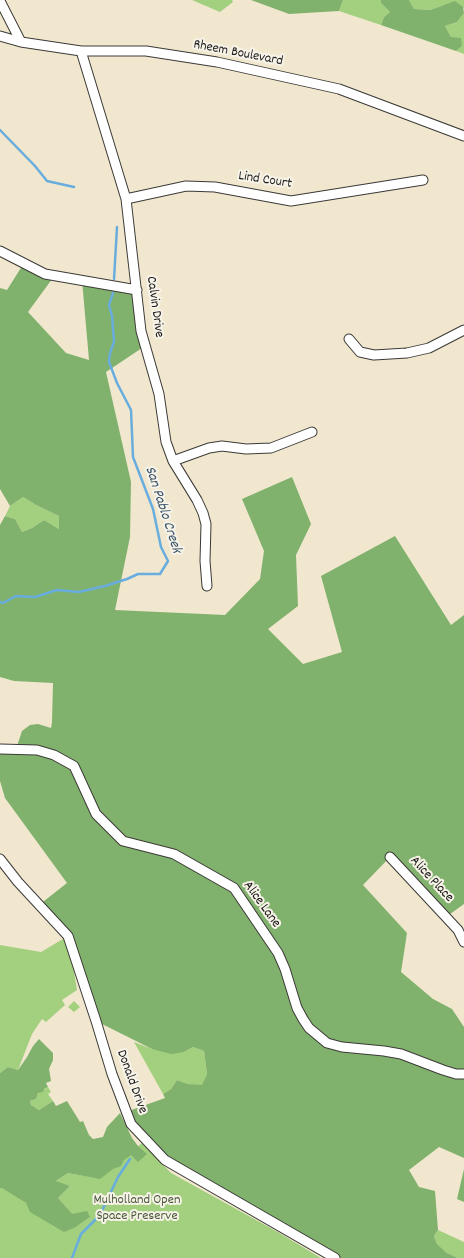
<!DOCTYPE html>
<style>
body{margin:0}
canvas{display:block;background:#f0e7ce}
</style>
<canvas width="464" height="1258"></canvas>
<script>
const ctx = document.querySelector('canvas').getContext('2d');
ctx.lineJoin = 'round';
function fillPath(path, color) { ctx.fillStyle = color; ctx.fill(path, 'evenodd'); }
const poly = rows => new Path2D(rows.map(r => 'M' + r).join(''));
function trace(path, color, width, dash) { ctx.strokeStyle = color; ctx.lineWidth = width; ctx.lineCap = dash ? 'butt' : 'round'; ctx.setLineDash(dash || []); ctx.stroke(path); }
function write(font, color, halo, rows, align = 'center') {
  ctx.font = font + ' Dekko,sans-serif'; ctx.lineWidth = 4; ctx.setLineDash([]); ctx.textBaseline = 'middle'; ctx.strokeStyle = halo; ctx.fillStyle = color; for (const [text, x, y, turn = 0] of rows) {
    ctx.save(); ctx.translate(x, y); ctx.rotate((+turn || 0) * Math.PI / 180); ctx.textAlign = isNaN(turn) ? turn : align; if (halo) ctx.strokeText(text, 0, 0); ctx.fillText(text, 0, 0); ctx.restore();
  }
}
fillPath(poly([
 [192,0,232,0,233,2,220,12],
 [343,0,381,0,381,3,390,12,384,17,381,25,339,11],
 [409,0,464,0,464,9,463,7,444,5,430,10,414,9],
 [464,13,464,54,456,51,462,46,451,37,445,26,457,22],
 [23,497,36,505,59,516,59,529,44,520,32,528,22,532,15,519,5,516,10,506],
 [68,936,77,990,62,1000,65,1005,46,1022,42,1019,32,1034,18,1070,8,1067,0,1073,0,945,41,952],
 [74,1001,80,1007,74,1012,68,1007],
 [134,1042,152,1049,184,1052,193,1047,204,1051,207,1074,202,1086,188,1084,177,1080,171,1089,163,1094],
 [48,1087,51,1092,48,1094,53,1101,39,1110,31,1105,30,1101,36,1099,38,1093],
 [142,1143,171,1173,276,1231,321,1258,0,1258,0,1188,2,1187,26,1203,31,1212,63,1204,58,1198,70,1186,55,1182,68,1173,97,1178],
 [438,1230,464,1242,464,1258,458,1258,447,1253,437,1244,434,1236]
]), '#a2d07e');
fillPath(poly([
 [251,0,343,0,339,11,289,14],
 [381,0,409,0,414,9,430,10,455,1,463,7,464,13,457,22,445,26,451,37,461,38,462,46,456,51,381,25,384,17,390,12,381,3],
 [24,263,55,275,28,312,66,353,89,360,82,280,137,290,145,346,106,372,131,482,130,537,115,610,225,615,260,579,264,551,242,499,292,477,311,524,296,555,298,606,268,629,303,664,342,652,321,576,395,536,451,625,464,615,464,904,446,917,390,857,363,885,407,933,401,972,433,999,452,1009,464,1027,464,1158,439,1147,409,1170,419,1187,435,1191,438,1230,434,1236,437,1244,447,1253,458,1258,335,1258,165,1160,126,1112,165,1098,163,1094,171,1089,177,1080,188,1084,202,1085,207,1074,204,1051,193,1047,184,1052,171,1054,152,1049,96,1021,68,936,39,905,67,883,5,798,0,781,0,749,16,749,22,731,30,725,38,724,51,728,52,722,53,683,14,681,0,677,0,525,5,516,15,519,22,532,32,528,44,520,59,529,59,516,36,505,23,497,10,506,0,489,0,288,7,290],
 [39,1039,53,1053,53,1060,49,1069,51,1081,46,1083,48,1087,44,1089,43,1092,38,1093,36,1099,30,1101,31,1105,39,1110,53,1101,56,1106,67,1101,80,1122,83,1121,89,1135,93,1139,103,1137,107,1127,120,1113,132,1138,138,1146,147,1154,138,1162,131,1155,124,1160,121,1166,113,1169,100,1179,68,1173,56,1181,70,1186,58,1198,72,1214,87,1211,90,1217,74,1228,64,1232,30,1212,26,1203,2,1188,0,1188,0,1073,8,1067,18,1070,27,1057,33,1046],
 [464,1169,464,1202,457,1199]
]), '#81b26d');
trace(poly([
 [0,130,35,166,47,181,74,187],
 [114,279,117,227],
 [0,602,3,603,16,596,35,597,57,590,79,592,105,586,127,579,138,574,160,574,168,561,161,547,153,509,133,457,131,410,117,383,109,362,110,353,114,342,112,316,109,305,113,293],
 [72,1258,81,1234,100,1215,118,1177,130,1159]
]), '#69adde', 2.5);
const minor = poly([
 [0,1,21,42],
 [0,36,21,42,81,51,146,51,217,62,339,89,464,136],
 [81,51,126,199,141,331,159,394,166,442,173,461,197,500,203,513,206,524,205,561,207,586],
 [126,199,186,186,215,187,291,201,423,180],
 [0,251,45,274,137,290],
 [349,339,360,352,374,355,407,353,429,348,464,330],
 [173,461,209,448,222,446,246,449,271,448,312,432],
 [0,749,37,750,54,755,74,766,96,814,123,841,174,854,234,888,278,953,285,969,297,1008,303,1019,309,1028,327,1043,342,1047,384,1051,401,1054,443,1070,456,1074,464,1074],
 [390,857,458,930,464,942],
 [0,859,18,882,68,936,96,1021,112,1074,131,1124,165,1160,335,1258]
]);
trace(minor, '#3c3a37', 11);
trace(minor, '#fff', 9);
write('14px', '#1c1c1c', '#f7f3e8', [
 ["Rheem Boulevard",238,54,11],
 ["Lind Court",265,181,9],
 ["Calvin Drive",154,307,82],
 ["Alice Place",431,880,47],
 ["Alice Lane",261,905,54],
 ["Donald Drive",131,1082,70]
]);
write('14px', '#4b5b3e', '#f7f3e8', [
 ["Mulholland Open",137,1201],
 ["Space Preserve",137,1217]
]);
write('italic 15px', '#3b566a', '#f7f3e8', [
 ["San Pablo Creek",162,510,72]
]);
</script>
